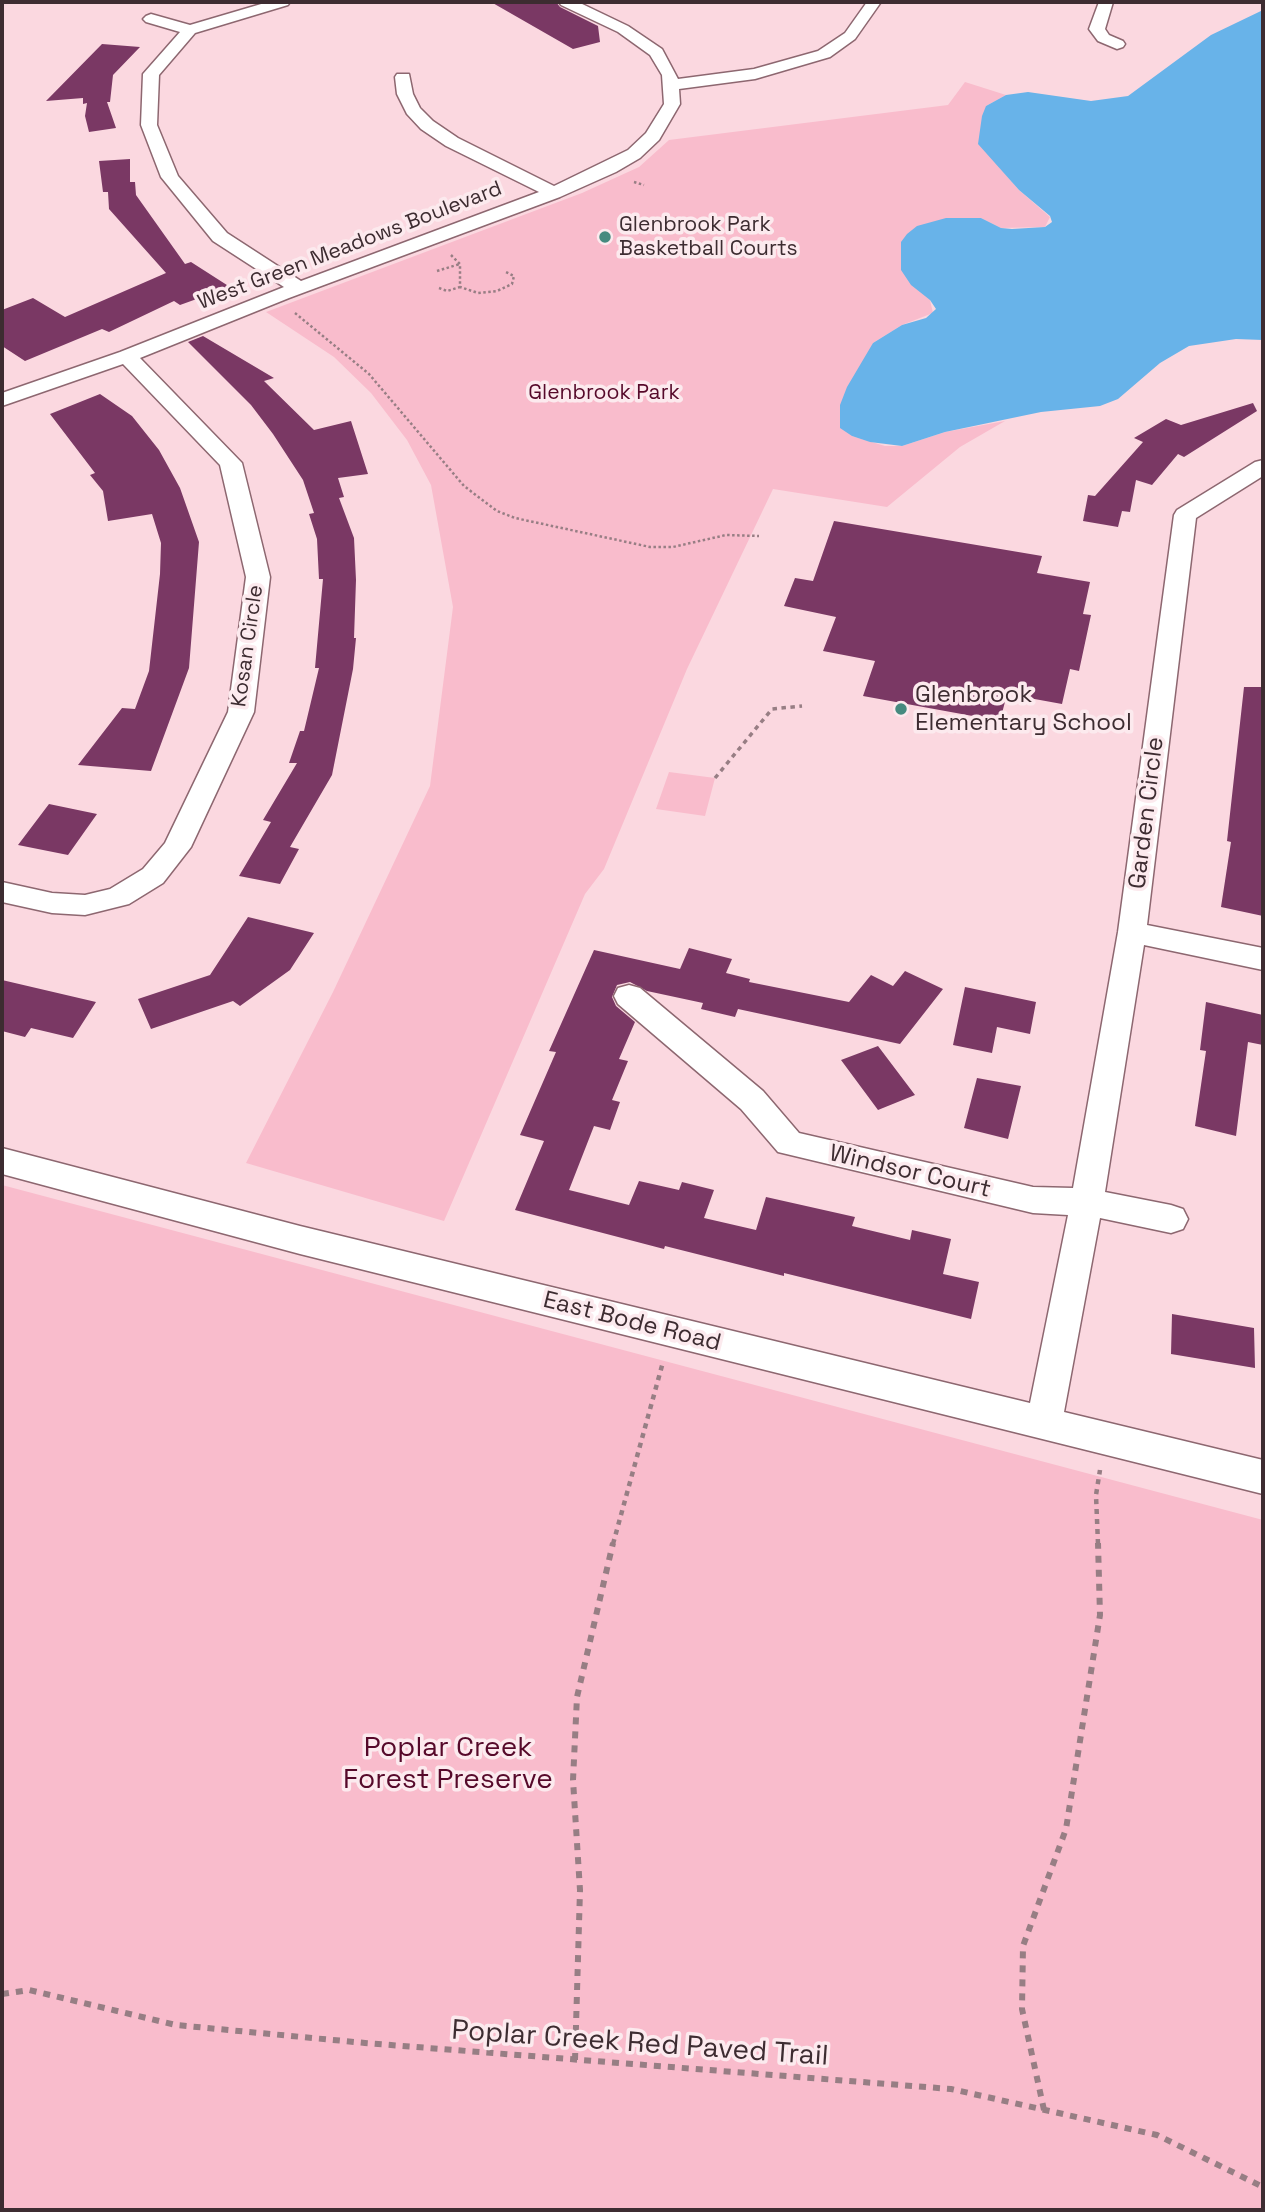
<!DOCTYPE html>
<style>
body{margin:0}
#map{position:relative;width:1265px;height:2212px;overflow:hidden;background:#fbd8e0;font-family:"Space Grotesk",sans-serif}
canvas{display:block}
.frame{position:absolute;inset:0;border:4px solid #3d2c31;pointer-events:none}
</style>
<div id="map">
<canvas width="1265" height="2212"></canvas>
<div class="frame"></div>
</div>
<script>
const ctx = document.querySelector('canvas').getContext('2d');
ctx.lineJoin = 'round';
function fillPath(path, color) { ctx.fillStyle = color; ctx.fill(path, 'evenodd'); }
const poly = rows => new Path2D(rows.map(r => 'M' + r).join(''));
function trace(path, color, width, dash) { ctx.strokeStyle = color; ctx.lineWidth = width; ctx.lineCap = dash ? 'butt' : 'round'; ctx.setLineDash(dash || []); ctx.stroke(path); }
function write(font, color, halo, rows, align = 'center') {
  ctx.font = font + ' "Space Grotesk",sans-serif'; ctx.lineWidth = 7; ctx.setLineDash([]); ctx.textBaseline = 'middle'; ctx.strokeStyle = halo; ctx.fillStyle = color; for (const [text, x, y, turn = 0] of rows) {
    ctx.save(); ctx.translate(x, y); ctx.rotate((+turn || 0) * Math.PI / 180); ctx.textAlign = isNaN(turn) ? turn : align; if (halo) ctx.strokeText(text, 0, 0); ctx.fillText(text, 0, 0); ctx.restore();
  }
}
fillPath(poly([
 [965,82,1006,95,986,106,1000,168,1019,190,1050,217,1045,227,1001,228,981,218,930,300,933,313,902,325,873,343,852,436,885,446,902,446,945,432,1005,421,960,447,887,507,773,489,687,669,604,869,585,894,444,1221,246,1163,333,992,430,786,453,607,431,485,407,440,371,393,334,357,266,312,582,193,639,167,669,140,948,105],
 [669,772,715,778,705,816,656,809],
 [2,1185,1263,1520,1263,2210,2,2210]
]), '#f9bccc');
fillPath(poly([
 [1263,10,1263,340,1236,339,1189,346,1160,363,1118,399,1100,406,1041,412,945,432,902,446,870,442,852,436,840,428,840,405,847,387,873,343,902,325,926,318,936,309,930,300,911,285,901,270,901,242,907,234,917,226,946,218,981,218,1001,228,1012,229,1045,227,1052,222,1050,216,1019,190,978,144,982,116,986,106,1006,95,1028,92,1091,101,1128,96,1211,35]
]), '#68b3e9');
fillPath(poly([
 [491,2,556,2,560,7,598,26,600,42,573,49],
 [102,44,140,47,113,75,110,102,107,102,116,128,89,132,85,116,87,103,83,104,83,98,46,101],
 [130,159,130,182,135,182,136,195,185,264,191,262,230,287,180,305,174,301,109,332,102,329,25,361,2,346,2,310,33,298,65,317,166,273,109,209,108,192,103,192,99,161],
 [203,336,274,378,264,381,314,430,351,421,368,474,338,478,344,497,339,498,354,538,356,580,354,638,356,638,353,669,332,775,290,847,299,849,280,884,239,876,271,822,263,820,297,763,289,763,300,731,304,731,319,668,315,668,323,579,319,579,317,539,309,514,314,513,303,480,273,434,251,405,188,342],
 [100,394,132,416,159,450,180,488,199,542,189,668,151,771,78,765,122,708,135,709,149,671,160,574,161,543,152,514,108,521,103,491,90,475,95,473,50,414],
 [1253,403,1257,411,1184,457,1178,454,1152,485,1136,480,1130,512,1122,511,1118,527,1083,521,1088,495,1095,496,1143,442,1134,438,1166,419,1181,425],
 [834,521,1042,556,1037,573,1090,582,1083,614,1091,615,1079,671,1070,669,1062,704,1007,694,1000,721,863,696,875,661,823,651,836,617,784,606,795,578,813,581],
 [1244,687,1263,687,1263,916,1221,907,1231,842,1227,841],
 [49,804,97,814,68,855,18,845],
 [248,917,314,933,290,970,240,1006,233,1001,151,1029,138,999,210,975],
 [689,948,732,959,726,973,750,979,749,982,849,1002,871,975,893,986,905,971,943,989,900,1044,738,1009,735,1017,701,1009,703,1003,647,991,630,982,617,985,612,997,616,1006,635,1022,619,1059,628,1061,612,1100,620,1102,610,1130,594,1126,569,1190,629,1205,639,1181,679,1190,682,1182,714,1190,704,1218,756,1230,766,1197,855,1217,852,1226,910,1240,912,1230,951,1239,943,1274,979,1282,971,1319,784,1273,784,1276,665,1246,664,1249,515,1210,544,1141,520,1135,556,1052,549,1051,594,950,680,969],
 [2,980,96,1002,73,1038,31,1028,25,1037,2,1031],
 [965,987,1036,1002,1030,1034,997,1027,992,1053,953,1045],
 [1206,1002,1263,1015,1263,1045,1248,1042,1236,1136,1195,1126,1206,1051,1200,1050],
 [878,1046,915,1095,878,1110,841,1060],
 [977,1078,1021,1086,1008,1139,964,1128],
 [1172,1314,1254,1328,1255,1368,1171,1354]
]), '#7a3864');
const minor = poly([
 [268,2,290,2,288,5,195,33,159,75,157,125,178,176,227,233,301,281,539,192,446,146,421,129,407,114,397,94,395,77,397,74,409,74,413,94,420,108,433,121,458,138,554,186,628,150,646,133,664,104,662,75,650,55,618,32,561,5,559,2,578,2,628,26,662,49,678,79,754,69,818,51,845,33,867,2,881,2,855,39,830,57,755,79,679,89,680,104,659,140,640,158,616,172,560,197,289,298,140,358,242,463,270,577,254,712,191,847,163,883,129,904,85,915,52,913,2,902,2,882,52,893,85,895,110,889,143,869,165,843,228,712,246,577,220,465,123,364,2,406,2,393,120,352,284,287,213,241,161,177,141,125,143,74,180,32,146,22,143,19,146,16,151,14,190,25,268,2],
 [1099,2,1113,2,1105,29,1109,35,1123,41,1125,44,1123,47,1117,49,1098,41,1089,29,1099,2],
 [1263,460,1263,476,1196,518,1147,925,1263,948,1263,970,1144,945,1105,1192,1171,1205,1183,1209,1188,1219,1183,1229,1171,1233,1100,1218,1064,1412,1263,1460,1263,1494,300,1254,2,1174,2,1148,300,1226,1030,1403,1068,1215,1033,1213,778,1152,741,1109,618,1004,614,996,618,988,629,985,640,988,763,1091,799,1133,1033,1187,1073,1188,1118,932,1174,515,1177,510,1255,462,1263,460]
]);
trace(minor, '#8d6770', 3);
trace(poly([
 [634,182,644,185],
 [451,255,460,264,460,287,478,293,497,291,512,284,514,276,506,272],
 [437,271,460,264],
 [439,288,447,291,460,287],
 [295,313,369,374,464,486,497,511,515,518,650,547,673,547,726,535,759,536]
]), '#977e84', 2.5, [2.5, 2.5]);
trace(poly([
 [715,778,772,709,802,706]
]), '#977e84', 3.5, [4.5, 4.5]);
trace(poly([
 [613,1544,663,1362],
 [1098,1544,1096,1495,1100,1470]
]), '#977e84', 4.5, [5, 5]);
trace(poly([
 [2,1994,29,1990,176,2025,365,2043,951,2089,1157,2135,1263,2187],
 [575,2060,580,1890,573,1780,577,1697,613,1543],
 [1044,2110,1022,2009,1023,1946,1066,1829,1100,1615,1098,1543]
]), '#977e84', 6, [7, 7]);
fillPath(minor, '#fff');
for (const [x, y, r, color] of [
 [605,237,7,"#468a7f"],
 [901,709,7,"#468a7f"]
]) { const dot = new Path2D(); dot.arc(x, y, r, 0, 2 * Math.PI); ctx.fillStyle = color; ctx.fill(dot); trace(dot, '#fceaee', 2.5); }
write('21px', '#3d2c31', '#fceaee', [
 ["Glenbrook Park",619,225],
 ["Basketball Courts",619,249]
], 'left');
write('21px', '#3d2c31', '#fceaee', [
 ["West Green Meadows Boulevard",350,246,-21],
 ["Kosan Circle",248,646,-82]
]);
write('21px', '#56092a', '#fceaee', [
 ["Glenbrook Park",604,393]
]);
write('24px', '#3d2c31', '#fceaee', [
 ["Glenbrook",915,695],
 ["Elementary School",915,723]
], 'left');
write('24px', '#3d2c31', '#fceaee', [
 ["Garden Circle",1147,813,-83],
 ["Windsor Court",910,1172,13],
 ["East Bode Road",632,1322,14]
]);
write('28px', '#56092a', '#fceaee', [
 ["Poplar Creek",448,1748],
 ["Forest Preserve",448,1780]
]);
write('28px', '#3d2c31', '#fceaee', [
 ["Poplar Creek Red Paved Trail",640,2044,4]
]);
</script>
